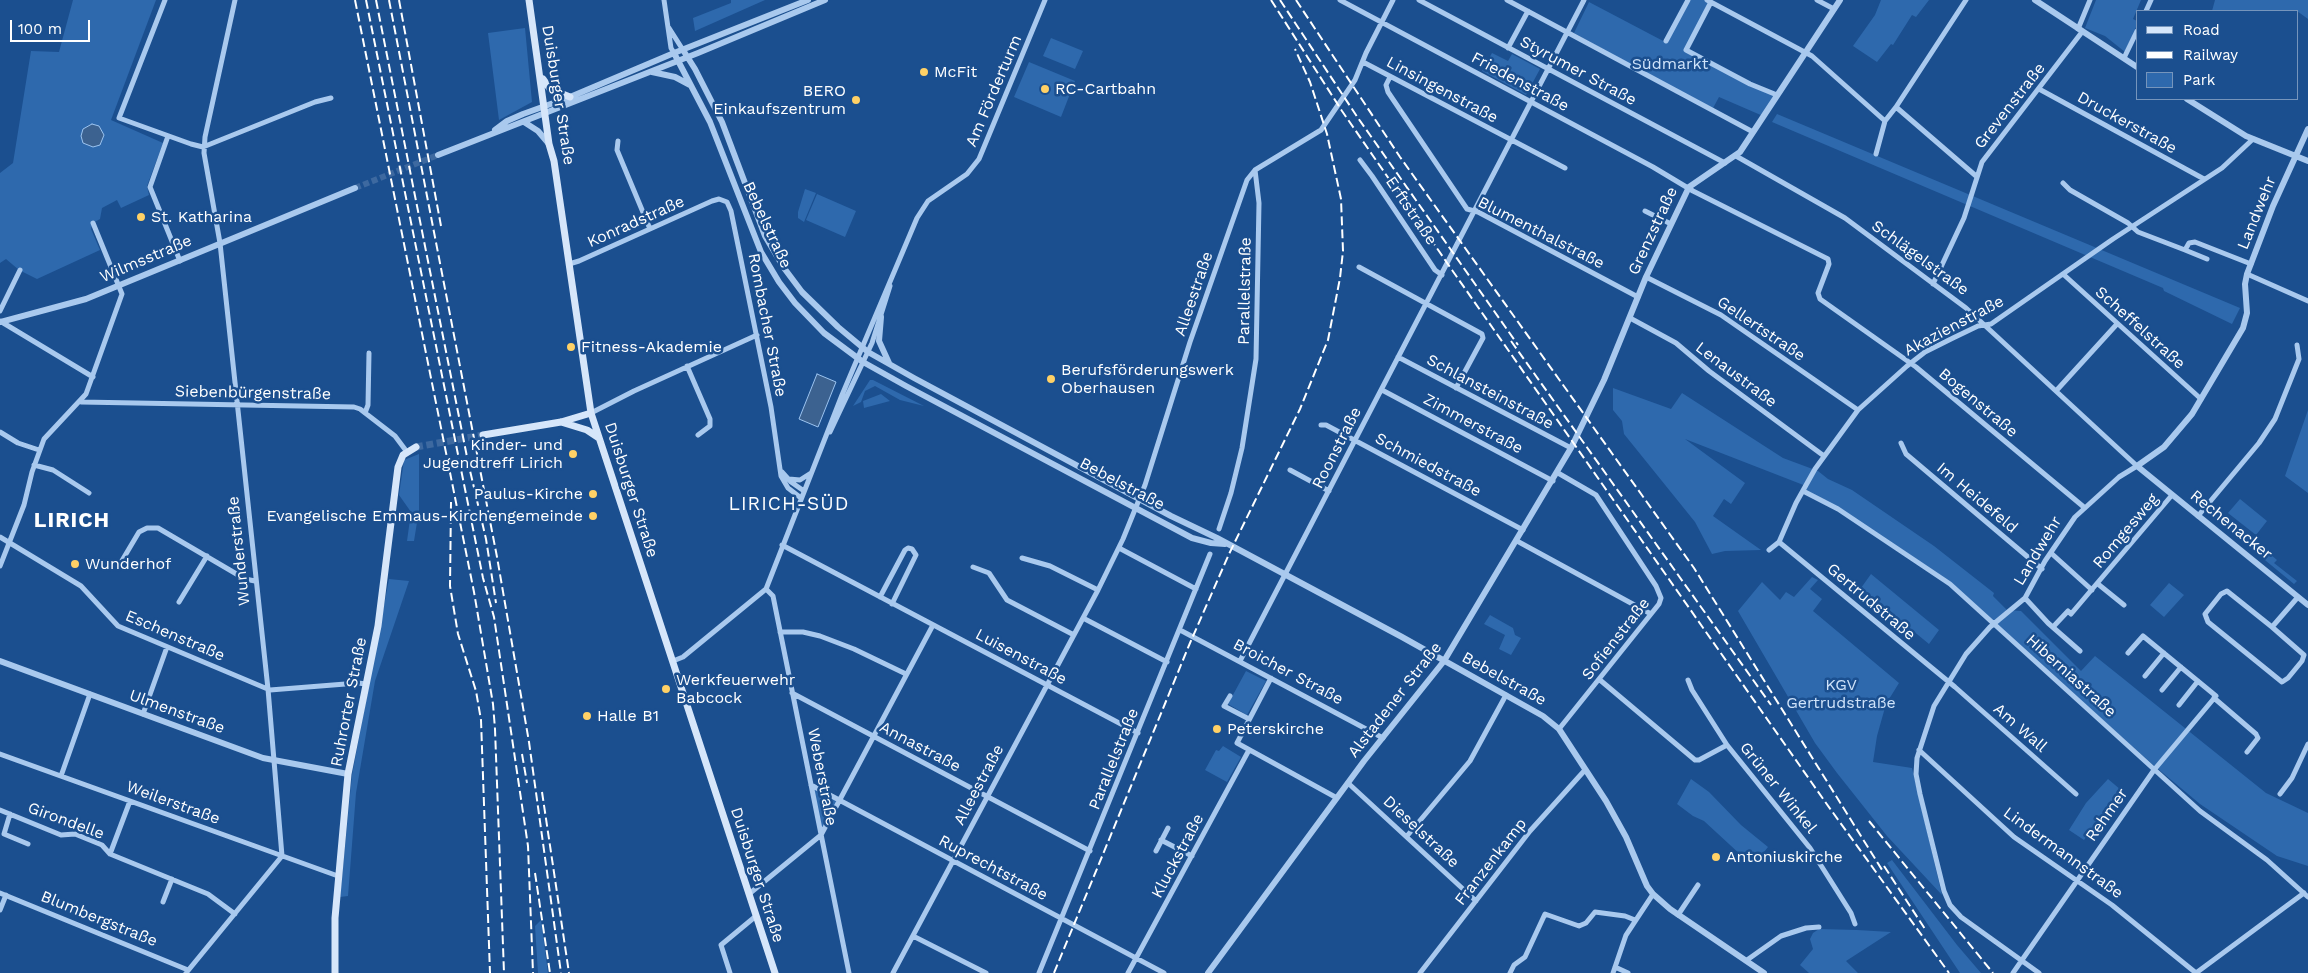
<!DOCTYPE html>
<meta charset="utf-8">
<style>
body{margin:0}
#map{position:relative;width:2308px;height:973px;overflow:hidden;background:#1b4f8f;font-family:"Work Sans",sans-serif}
canvas{display:block}
.legend{position:absolute;left:2136px;top:10px;width:162px;height:90px;box-sizing:border-box;background:#1b4f8f;border:1px solid #7695bc;margin:0;padding:6px 9px;list-style:none;font-size:15px;color:#fff}
.legend li{display:flex;align-items:center;gap:10px;height:25px}
.legend b{width:25px;border:1px solid #7695bc}
.scale{position:absolute;left:10px;top:20px;width:80px;height:22px;box-sizing:border-box;border:2px solid #fff;border-top:0;padding-left:6px;font-size:15px;line-height:18px;white-space:nowrap;color:#fff;-webkit-text-stroke:4px #1b4f8f;paint-order:stroke}
</style>
<div id="map">
<canvas width="2308" height="973"></canvas>
<ul class="legend">
<li><b style="height:6px;background:#d6e6fa"></b>Road</li>
<li><b style="height:6px;background:#fff"></b>Railway</li>
<li><b style="height:14px;background:#2e69ad"></b>Park</li>
</ul>
<div class="scale">100 m</div>
</div>
<script>
const ctx = document.querySelector('canvas').getContext('2d');
ctx.lineJoin = 'round';
function fillPath(path, color) { ctx.fillStyle = color; ctx.fill(path, 'evenodd'); }
const poly = rows => new Path2D(rows.map(r => 'M' + r).join(''));
function trace(path, color, width, dash) { ctx.strokeStyle = color; ctx.lineWidth = width; ctx.lineCap = dash ? 'butt' : 'round'; ctx.setLineDash(dash || []); ctx.stroke(path); }
function write(font, color, halo, rows, align = 'center') {
  ctx.font = font + ' "Work Sans",sans-serif'; ctx.lineWidth = 5; ctx.setLineDash([]); ctx.textBaseline = 'middle'; ctx.strokeStyle = halo; ctx.fillStyle = color; for (const [text, x, y, turn = 0] of rows) {
    ctx.save(); ctx.translate(x, y); ctx.rotate((+turn || 0) * Math.PI / 180); ctx.textAlign = isNaN(turn) ? turn : align; if (halo) ctx.strokeText(text, 0, 0); ctx.fillText(text, 0, 0); ctx.restore();
  }
}
fillPath(poly([
 [73,0,156,0,111,120,163,143,147,186,149,195,121,208,117,200,102,208,100,219,93,223,91,229,100,250,37,279,19,270,6,259,0,263,0,173,13,163,31,51,59,52],
 [731,0,765,0,695,31,693,18,731,3],
 [1689,0,1705,0,1711,2,1686,50,1777,95,1763,116,1719,97,1712,110,1574,33,1589,2,1667,43],
 [1881,0,1929,0,1916,17,1912,15,1893,45,1891,44,1877,62,1853,46,1875,15],
 [2096,0,2141,0,2133,19,2137,21,2137,25,2125,52,2105,36,2085,28],
 [2215,0,2308,0,2308,19,2297,11,2212,11],
 [525,28,532,102,499,120,488,33],
 [1051,38,1083,51,1075,69,1043,56],
 [1492,53,1508,61,1512,54,1540,69,1526,95,1482,71],
 [1029,62,1075,81,1061,117,1014,97],
 [1777,114,2240,308,2232,324,2164,291,2163,288,1772,122],
 [805,189,816,193,804,222,798,218,798,212],
 [817,194,856,211,845,237,806,220],
 [870,380,873,380,924,406,900,400,875,386,865,391,861,402,853,406],
 [1613,388,1671,409,1682,393,1783,458,1818,471,1828,479,1852,490,1934,546,1994,593,1993,596,2007,610,2021,611,2081,671,2095,656,2266,793,2308,813,2308,866,2277,856,2200,804,2151,763,1960,592,1838,509,1803,491,1806,486,1685,439,1745,483,1731,504,1724,499,1713,516,1761,550,1725,551,1712,554,1695,522,1624,434,1622,421,1613,410],
 [881,394,890,401,864,408,863,401],
 [2308,410,2308,493,2285,476],
 [419,454,419,510,414,541,407,541,411,512,399,495,404,460],
 [2240,499,2267,521,2256,535,2228,513],
 [2222,520,2253,545,2256,542,2277,560,2274,563,2297,581,2294,584,2220,523],
 [1871,574,1939,630,1929,644,1861,588],
 [1812,577,1818,580,1810,589,1822,599,1813,611,1899,683,1886,704,1877,736,1873,762,1912,768,1942,895,1887,836,1837,773,1815,743,1738,611,1762,582,1780,600,1786,592,1794,597],
 [389,579,409,581,375,681,356,793,348,896,340,897,352,775],
 [2169,583,2184,595,2164,617,2150,605],
 [1490,615,1513,628,1515,635,1521,638,1511,655,1499,649,1505,635,1484,624],
 [1246,671,1266,681,1247,715,1228,704],
 [1223,746,1241,757,1227,782,1205,770,1216,750,1219,751],
 [1691,779,1709,792,1741,825,1768,847,1760,857,1755,853,1746,851,1742,856,1704,821,1693,816,1677,804],
 [2108,779,2121,790,2084,840,2069,830,2086,803],
 [811,785,839,800,821,835],
 [1892,860,1957,945,1981,973,1960,973,1887,863],
 [541,920,548,973,538,973,535,926],
 [1819,929,1857,930,1891,932,1846,961,1858,973,1809,973,1800,965,1813,949,1810,939,1813,933]
]), '#2e69ad');
const water = poly([
 [92,124,99,126,104,135,100,145,93,147,83,143,81,136,83,129,92,124],
 [817,374,836,382,818,427,799,419,817,374]
]);
fillPath(water, '#3c6290');
trace(water, '#9cc4f0', 1);
trace(poly([
 [355,188,438,155]
]), '#3d69a0', 6, [6, 3]);
trace(poly([
 [416,447,483,435]
]), '#3d69a0', 7, [7, 3.5]);
trace(poly([
 [165,0,119,118,191,144,203,147,315,102,331,98],
 [664,0,671,48,674,53],
 [1340,0,1653,167,1693,191,1828,259,1829,264,1818,293,1820,299,1916,367,2085,508],
 [1419,0,1725,163],
 [1507,0,1753,132],
 [1707,0,1812,56,1885,121,1896,107,1976,176],
 [1817,0,1834,9],
 [1711,2,1686,50,1750,84,1777,95],
 [2146,11,2151,0],
 [669,28,683,50],
 [2078,29,2090,0],
 [1666,41,1688,0],
 [1508,48,1528,11],
 [2124,58,2137,31],
 [1363,62,1565,168],
 [1390,77,1386,85,1388,92,1467,209,1478,212,1638,297],
 [2039,89,2204,179],
 [1896,107,1966,0],
 [168,136,150,187,180,261],
 [618,141,617,150,650,229],
 [1876,154,1885,121],
 [1736,156,1845,218,1966,308,2137,466,2119,477,2075,517,2045,561,2025,598,1990,627,1966,654,1934,706,1917,758,1916,774,1920,794,1944,891,1950,905,1961,917,2039,973],
 [1360,160,1372,176,1435,270,1442,275],
 [2063,183,2070,190,2128,223,2138,232,2185,250,2189,243,2195,242,2251,264],
 [1645,211,1671,224],
 [2185,250,2207,259],
 [569,264,579,261,712,201,719,199,727,202,731,211,771,407,781,476,788,488,801,498],
 [1359,267,1482,334,1483,338,1456,388],
 [2063,274,2201,399],
 [2247,274,2308,301],
 [1646,277,1721,315,1858,410],
 [1933,284,1964,218,1982,162,2082,32],
 [0,311,20,270],
 [1630,318,1676,343,1709,371,1824,456],
 [0,321,93,377],
 [1398,357,1571,448],
 [687,366,710,419,710,426,698,435],
 [1382,390,1553,481],
 [2056,391,2117,324],
 [81,402,354,407,360,409,395,436,407,452],
 [365,413,368,405,369,353],
 [591,413,634,391,757,335],
 [1321,425,1326,425,1523,530],
 [0,432,18,443,39,450],
 [830,432,872,343,890,286],
 [1901,443,1906,454,2042,569],
 [34,465,53,470,89,493],
 [1290,470,1329,491],
 [782,472,791,482,804,491],
 [1558,473,1596,495,1656,586,1661,598,1659,604,1559,729],
 [789,479,800,480,811,473],
 [1803,491,1838,509,1950,584,2200,811,2267,860,2308,897],
 [2198,516,2259,443,2275,419,2299,359,2297,345],
 [1219,529,1231,493,1242,448,1256,359,1259,203,1255,170],
 [0,537,81,586,118,626,270,690,358,683,366,684],
 [1517,541,1651,614],
 [1779,542,1955,687,2076,794],
 [782,545,1138,733],
 [1119,548,1196,589],
 [1769,550,1779,542,1796,503,1815,469,1858,410,1907,366,1925,352,1953,338,1978,326,1991,324,2113,239,2222,168,2253,139],
 [2051,553,2092,590],
 [1022,558,1050,566,1098,590],
 [120,564,139,532,147,528,158,528,245,579,255,581],
 [0,566,24,505,32,472,44,439,86,394,122,294,93,223],
 [973,567,989,573,1007,600,1074,635],
 [2098,584,2124,605],
 [766,589,773,596,849,973],
 [880,597,905,550,908,548,912,549,916,555,892,604],
 [2025,598,2048,623,2080,651],
 [179,602,207,556],
 [1083,618,1167,662],
 [2053,627,2068,611,2071,614,2172,495],
 [2272,627,2304,655,2302,661,2288,678,2282,682,2208,622,2205,614,2221,594,2227,591,2272,627,2298,597],
 [1180,630,1383,738],
 [780,632,803,632,820,636,854,649,906,674],
 [673,661,683,657,766,589,842,395,917,218,928,201,967,174,979,159,1045,0],
 [1240,661,1584,0],
 [2145,676,2164,653],
 [1271,678,1237,743,1337,798],
 [1600,680,1695,760,1699,760,1727,745],
 [1688,680,1692,690,1727,745,1810,848,1851,913,1855,924],
 [2162,690,2181,667],
 [792,693,1090,851],
 [1230,696,1224,706,1249,719],
 [2214,698,2256,734,2258,738,2247,752],
 [2179,705,2198,681],
 [143,714,167,647],
 [1919,750,2014,837,2112,905,2196,973],
 [0,754,338,876],
 [61,776,90,694],
 [1348,783,1476,901],
 [811,785,1164,973],
 [2280,794,2292,778,2308,744],
 [0,810,61,835,75,834,102,845,110,854,208,894,235,914],
 [10,814,4,834,28,844],
 [1407,836,1470,761,1506,695],
 [1161,840,1192,856],
 [1156,851,1168,828],
 [110,854,130,801],
 [0,893,188,970],
 [749,894,821,835,933,625],
 [163,902,172,879],
 [0,910,6,895],
 [1678,915,1698,885],
 [913,936,986,973],
 [1747,960,1781,936,1806,928,1819,927],
 [1615,967,1628,973],
 [186,973,282,856,268,689,220,243,204,153,205,137,235,0],
 [730,973,721,945,756,916],
 [893,973,1098,590,1123,539,1145,485,1190,342,1247,180,1255,170,1321,130,1355,80,1366,53,1393,0],
 [1039,973,1210,554],
 [1128,973,1249,750],
 [1420,973,1530,831,1585,770],
 [1510,973,1514,965,1525,957,1545,914,1579,926,1586,923,1595,912,1625,916,1635,920],
 [1613,973,1626,935,1653,894],
 [2013,973,2154,770,2216,696,2143,636,2128,653],
 [2196,973,2304,893]
]), '#a9c9ee', 5);
trace(poly([
 [2035,0,2137,67],
 [683,50,695,69,722,122,765,236,784,268,802,292,838,327,868,352,914,378,1171,516,1217,538,1402,637,1543,716,1559,729,1606,801,1626,837,1647,886,1653,894,1670,909,1764,973],
 [674,53,710,122,761,252,779,282,795,303,824,333,863,362,906,386,1192,538,1211,543,1225,544],
 [652,72,675,77,690,85],
 [2187,99,2246,136,2308,161],
 [524,122,538,131,549,144],
 [2308,129,2273,206,2247,274,2245,284,2247,313,2243,328,2192,414,2164,447,2137,466,2308,605],
 [495,130,507,121,523,114,570,97,674,53,808,0],
 [438,155,698,53,825,0],
 [881,317,879,341,889,363],
 [0,322,86,299,355,188],
 [0,661,263,758,348,774],
 [1208,973,1364,761,1444,661,1571,448,1604,380,1646,277,1689,187,1740,152,1840,0]
]), '#a9c9ee', 6);
trace(poly([
 [529,0,549,144,554,161,591,413,775,973],
 [543,79,550,89,570,97],
 [561,422,587,430,599,438],
 [483,435,561,422,591,413],
 [335,973,335,918,348,774,378,626,398,467,403,455,416,447]
]), '#d6e6fa', 7);
trace(poly([
 [355,0,474,592,493,704,495,729,504,973],
 [366,0,483,578,494,617,528,846,533,973],
 [376,0,468,462,486,539,496,603],
 [389,0,497,557,529,742,561,973],
 [399,0,441,226],
 [1271,0,1342,111,1452,270,1826,803,1949,973],
 [1280,0,1358,118,1518,345],
 [1296,0,1400,157,1694,568,1884,873],
 [1511,341,1771,705],
 [451,502,450,586,458,634,476,691,481,720,490,973],
 [522,754,527,783],
 [542,792,569,973],
 [1869,821,1993,973],
 [1884,866,1925,929],
 [535,873,550,973],
 [1054,973,1190,643,1229,554,1300,409,1328,340,1340,278,1343,251,1341,199,1327,134,1310,82,1295,49]
]), '#fff', 2, [9, 4]);
for (const [x, y, r, color] of [
 [924,72,5,"#ffd166"],
 [1045,89,5,"#ffd166"],
 [856,100,5,"#ffd166"],
 [141,217,5,"#ffd166"],
 [571,347,5,"#ffd166"],
 [1051,379,5,"#ffd166"],
 [573,454,5,"#ffd166"],
 [593,494,5,"#ffd166"],
 [593,516,5,"#ffd166"],
 [75,564,5,"#ffd166"],
 [666,689,5,"#ffd166"],
 [587,716,5,"#ffd166"],
 [1217,729,5,"#ffd166"],
 [1716,857,5,"#ffd166"]
]) { const dot = new Path2D(); dot.arc(x, y, r, 0, 2 * Math.PI); ctx.fillStyle = color; ctx.fill(dot); trace(dot, '#1b4f8f', 2); }
write('16px', '#cfe3fa', '#1b4f8f', [
 ["Südmarkt",1670,64],
 ["KGV",1841,685],
 ["Gertrudstraße",1841,703]
]);
write('16px', '#fff', '#1b4f8f', [
 ["Styrumer Straße",1578,71,28],
 ["Friedenstraße",1520,82,28],
 ["Linsingenstraße",1442,90,28],
 ["Am Förderturm",994,91,-67],
 ["Duisburger Straße",558,95,81],
 ["Grevenstraße",2010,106,-52],
 ["Druckerstraße",2127,123,29],
 ["Erftstraße",1411,211,56],
 ["Landwehr",2257,213,-68],
 ["Konradstraße",636,222,-24],
 ["Bebelstraße",767,225,65],
 ["Grenzstraße",1653,231,-65],
 ["Blumenthalstraße",1541,233,27],
 ["Schlägelstraße",1920,258,36],
 ["Wilmsstraße",146,259,-23],
 ["Parallelstraße",1245,291,-89],
 ["Alleestraße",1194,294,-71],
 ["Rombacher Straße",767,325,79],
 ["Akazienstraße",1954,326,-28],
 ["Scheffelstraße",2140,328,42],
 ["Gellertstraße",1761,329,34],
 ["Lenaustraße",1736,375,37],
 ["Schlansteinstraße",1490,392,28],
 ["Siebenbürgenstraße",253,393,1],
 ["Bogenstraße",1978,403,40],
 ["Zimmerstraße",1473,424,28],
 ["Roonstraße",1337,448,-63],
 ["Schmiedstraße",1428,465,28],
 ["Bebelstraße",1122,484,28],
 ["Duisburger Straße",631,490,72],
 ["Im Heidefeld",1977,498,40],
 ["Rechenacker",2231,525,39],
 ["Romgesweg",2126,531,-50],
 ["Wunderstraße",239,551,-96],
 ["Landwehr",2038,551,-59],
 ["Gertrudstraße",1871,602,40],
 ["Eschenstraße",175,636,23],
 ["Sofienstraße",1616,639,-52],
 ["Luisenstraße",1021,657,28],
 ["Broicher Straße",1288,672,28],
 ["Hiberniastraße",2071,676,42],
 ["Bebelstraße",1504,679,29],
 ["Alstadener Straße",1395,700,-52],
 ["Ruhrorter Straße",349,702,-79],
 ["Ulmenstraße",177,712,20],
 ["Am Wall",2020,728,41],
 ["Annastraße",920,747,28],
 ["Parallelstraße",1114,759,-68],
 ["Weberstraße",822,777,79],
 ["Alleestraße",979,785,-62],
 ["Grüner Winkel",1778,788,51],
 ["Weilerstraße",173,803,20],
 ["Rehmer",2107,815,-55],
 ["Girondelle",66,821,20],
 ["Dieselstraße",1421,832,43],
 ["Lindermannstraße",2063,853,36],
 ["Kluckstraße",1178,856,-62],
 ["Franzenkamp",1491,862,-52],
 ["Ruprechtstraße",993,868,28],
 ["Duisburger Straße",757,875,72],
 ["Blumbergstraße",99,919,22]
]);
write('16px', '#fff', '#1b4f8f', [
 ["McFit",934,72],
 ["RC-Cartbahn",1055,89],
 ["BERO",846,91,"right"],
 ["Einkaufszentrum",846,109,"right"],
 ["St. Katharina",151,217],
 ["Fitness-Akademie",581,347],
 ["Berufsförderungswerk",1061,370],
 ["Oberhausen",1061,388],
 ["Kinder- und",563,445,"right"],
 ["Jugendtreff Lirich",563,463,"right"],
 ["Paulus-Kirche",583,494,"right"],
 ["Evangelische Emmaus-Kirchengemeinde",583,516,"right"],
 ["Wunderhof",85,564],
 ["Werkfeuerwehr",676,680],
 ["Babcock",676,698],
 ["Halle B1",597,716],
 ["Peterskirche",1227,729],
 ["Antoniuskirche",1726,857]
], 'left');
ctx.letterSpacing = '1px';
write('19px', '#fff', '#1b4f8f', [
 ["LIRICH-SÜD",789,504]
]);
ctx.letterSpacing = '0px';
ctx.letterSpacing = '1px';
write('bold 21px', '#fff', '#1b4f8f', [
 ["LIRICH",72,521]
]);
ctx.letterSpacing = '0px';
</script>
